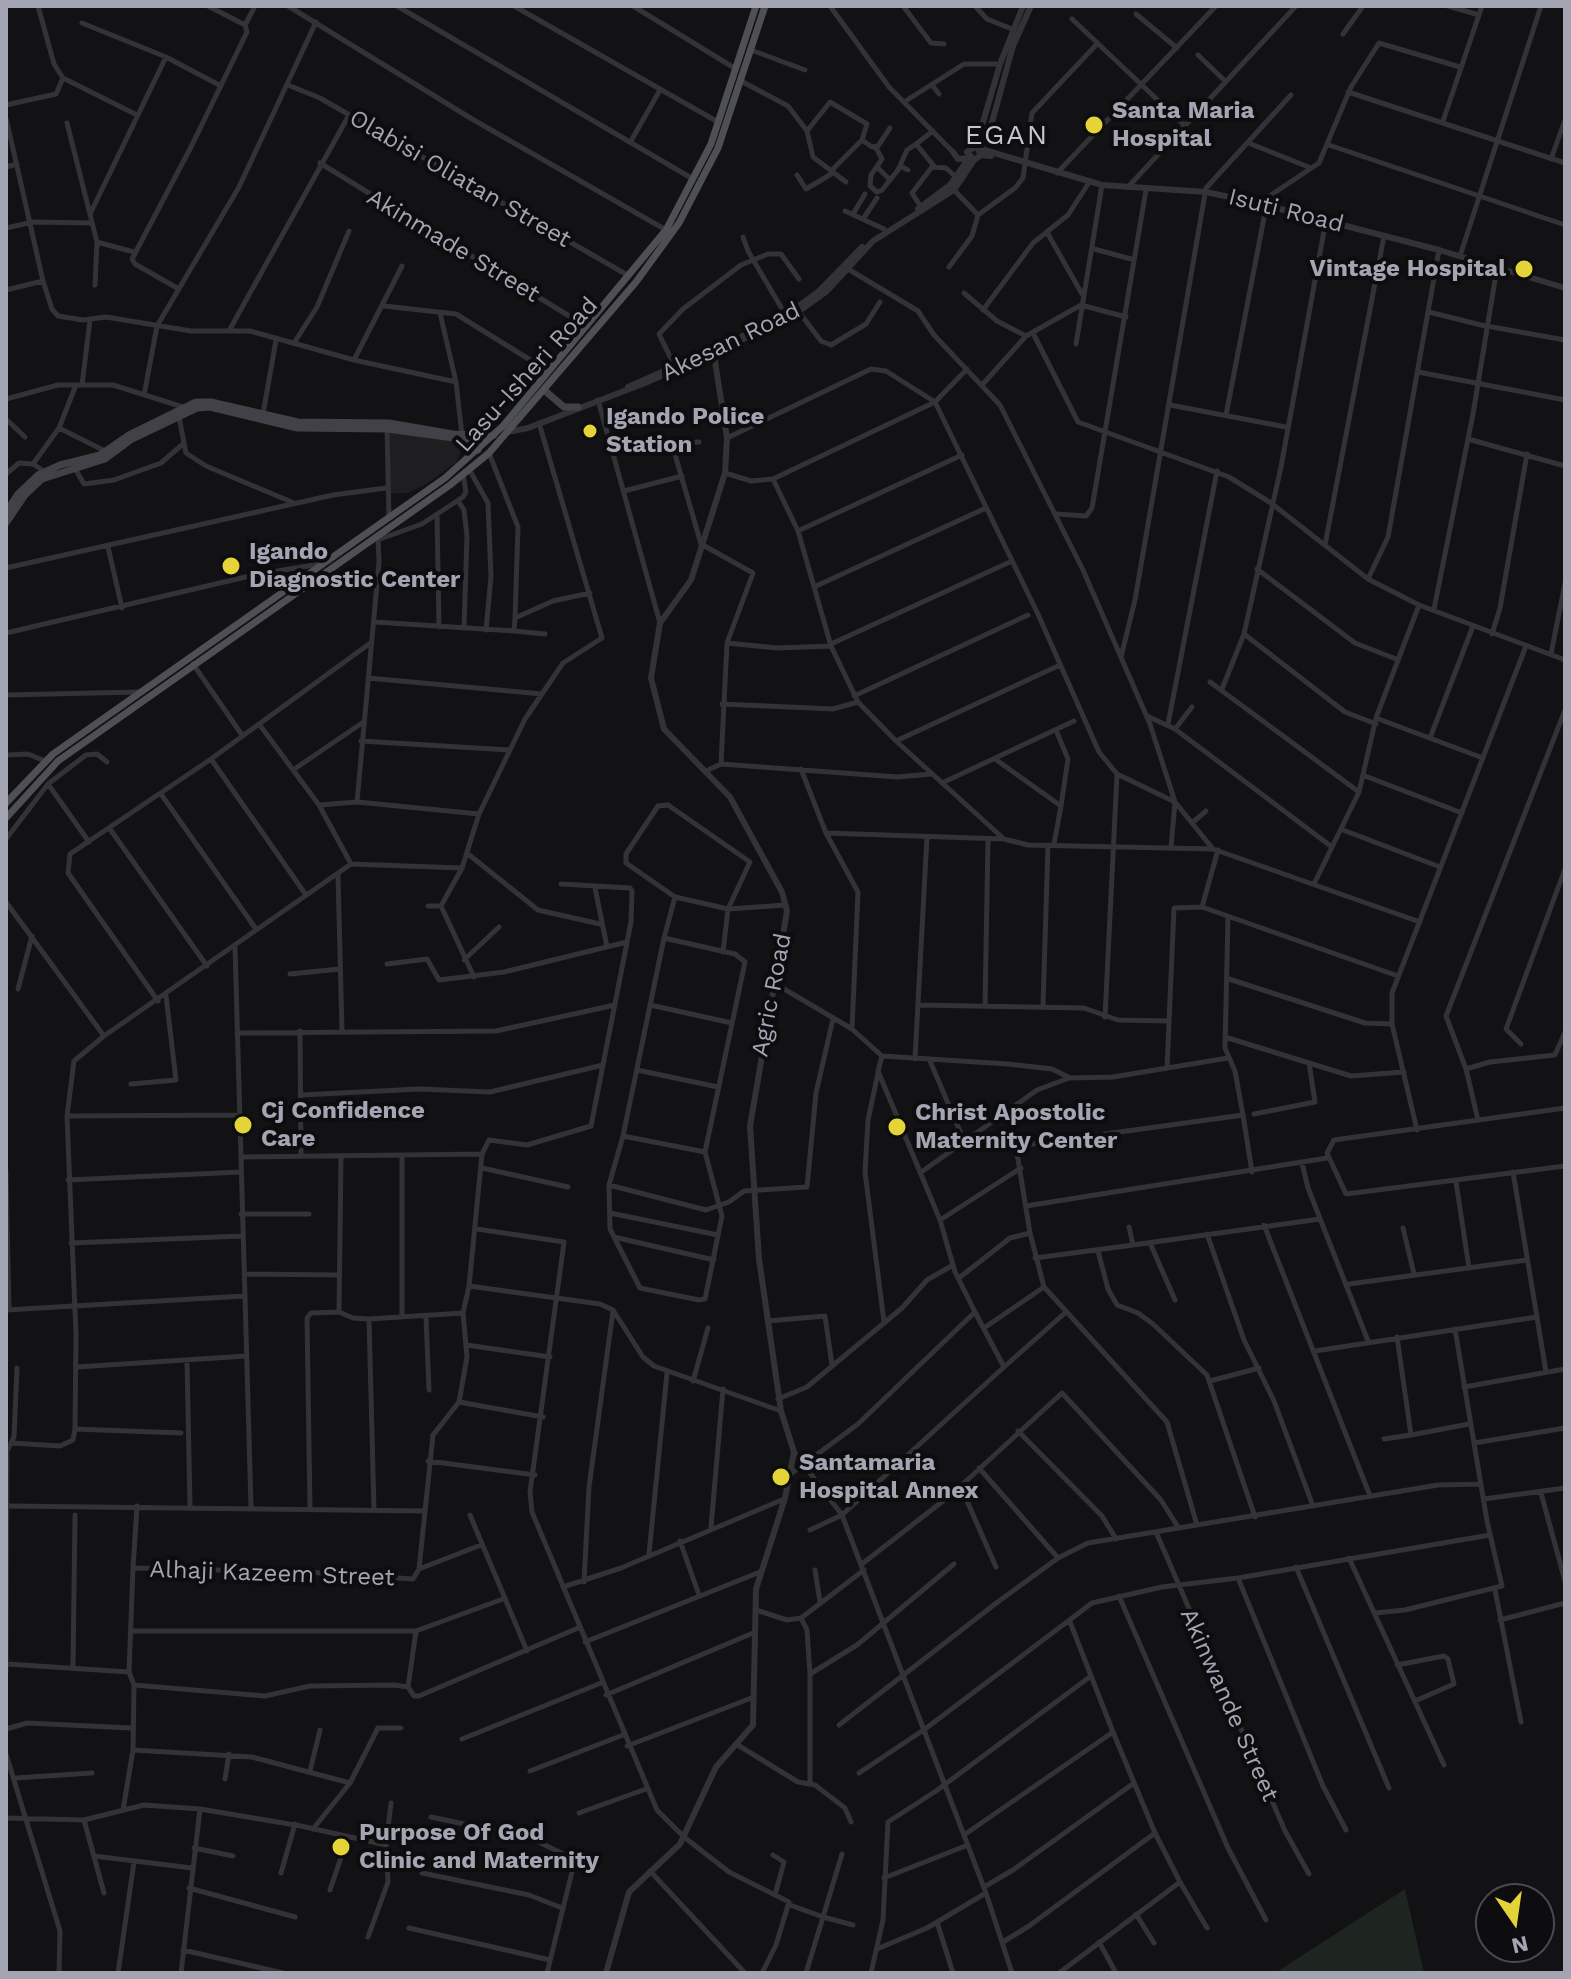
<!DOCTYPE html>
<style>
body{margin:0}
#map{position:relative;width:1571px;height:1979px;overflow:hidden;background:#121113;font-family:"Work Sans",sans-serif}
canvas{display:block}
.frame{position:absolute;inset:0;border:8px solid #a4a5b2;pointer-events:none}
.north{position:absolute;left:1475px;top:1883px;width:80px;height:80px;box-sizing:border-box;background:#0d0c0e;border:2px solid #494950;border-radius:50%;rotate:167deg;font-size:22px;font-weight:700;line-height:32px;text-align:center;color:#a4a5b2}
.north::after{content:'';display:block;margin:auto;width:28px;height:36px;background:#e4d438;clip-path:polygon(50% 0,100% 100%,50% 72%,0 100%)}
</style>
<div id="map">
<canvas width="1571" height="1979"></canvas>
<div class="frame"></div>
<div class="north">N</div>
</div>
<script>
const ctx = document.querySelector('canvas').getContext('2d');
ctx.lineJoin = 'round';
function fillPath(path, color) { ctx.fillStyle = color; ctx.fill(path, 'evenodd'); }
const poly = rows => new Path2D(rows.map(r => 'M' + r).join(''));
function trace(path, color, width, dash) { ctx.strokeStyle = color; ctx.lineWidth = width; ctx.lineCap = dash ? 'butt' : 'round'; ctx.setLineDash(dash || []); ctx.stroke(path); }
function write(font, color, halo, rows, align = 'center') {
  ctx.font = font + ' "Work Sans",sans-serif'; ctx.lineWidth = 8; ctx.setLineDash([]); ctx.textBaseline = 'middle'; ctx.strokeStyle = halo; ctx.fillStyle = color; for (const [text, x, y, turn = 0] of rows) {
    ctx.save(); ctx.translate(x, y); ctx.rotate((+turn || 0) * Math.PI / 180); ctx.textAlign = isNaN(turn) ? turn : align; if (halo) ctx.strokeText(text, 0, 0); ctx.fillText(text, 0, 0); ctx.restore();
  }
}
fillPath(poly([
 [389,430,422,435,464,443,456,463,423,486,407,493,387,494]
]), '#1e1d20');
fillPath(poly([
 [1405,1889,1424,1973,1275,1973]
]), '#1e2520');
trace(poly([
 [38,6,54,64,63,78,137,115],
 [208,6,245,25],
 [288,6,472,119,666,230],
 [397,6,693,179],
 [514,6,718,122],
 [633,6,736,69],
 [830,6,889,87,953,152],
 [903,6,931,43,944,44],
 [975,6,987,19,1012,29],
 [1448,6,1479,15],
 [1136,14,1177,48],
 [1072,19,1183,124],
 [82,23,166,57,221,86],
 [1343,34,1363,6],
 [751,50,805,70],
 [1198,55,1224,80],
 [741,81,788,106,807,131,813,157,846,182],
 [288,85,320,98,629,276],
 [932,85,939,94],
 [1348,92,1565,163],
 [904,102,964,64,1000,64],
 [6,105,56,94,63,78],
 [6,118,43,281,52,309,58,316,83,320,106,317,191,331,250,331,354,360,456,382],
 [1443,121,1482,6],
 [67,123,97,242,95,285],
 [807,131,830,102,867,124,862,140,872,147,878,146,890,128],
 [933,131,916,144,934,166],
 [631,141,660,90],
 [1251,144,1311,168],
 [1329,145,1565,225],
 [876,148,882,159,871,175,870,186,877,192,882,190,898,170,907,150,916,144],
 [1551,159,1565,120],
 [320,163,587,327],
 [900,166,908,170],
 [6,167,17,164],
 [877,167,890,180],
 [831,171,862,140],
 [1057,173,1216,6],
 [797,175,806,189,833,173],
 [1128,187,1296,6],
 [954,190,978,215],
 [921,207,912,193,932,167,946,168,956,177],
 [845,211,884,229],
 [91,212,166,57],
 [853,214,865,194],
 [863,219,877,198],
 [6,228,33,222,92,223],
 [1048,234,1082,294],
 [743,237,748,251,785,314],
 [97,242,134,252],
 [1094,249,1131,259],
 [1460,256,1541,6],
 [949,267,972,236,978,215,1015,188,1023,178,1032,113,1096,45],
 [848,269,918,311,934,335,1000,405,1083,570,1150,724,1175,802,1213,849],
 [179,289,135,264,132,259,191,147,247,32,245,25,255,6],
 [6,290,43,281],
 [964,293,997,321,1026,336],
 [384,306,456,314,548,371],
 [983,310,1033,243,1068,215,1090,181],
 [799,312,821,341,831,345,866,324,880,302],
 [1429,312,1485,326],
 [440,313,456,382,462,435],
 [1492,327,1565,340],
 [230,329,349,115],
 [1033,333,1078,422,1229,477,1271,503,1368,579,1419,605,1565,660],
 [294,343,317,307,349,231],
 [1076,344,1102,185],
 [354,360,402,266],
 [674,365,659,334,683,309,741,265,768,254,781,254,799,279],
 [1418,372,1565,400],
 [82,385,113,385,183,407],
 [982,385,1026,336,1081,305,1126,317],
 [144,395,157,326,239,187,316,22],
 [6,399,58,385,76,385],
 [598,400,660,623],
 [1170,405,1286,427],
 [263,414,276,340],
 [1226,415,1268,197,1319,163,1351,87,1379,43,1460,67],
 [179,417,186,453,206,466,294,503],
 [6,419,25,437],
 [59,428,103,450],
 [387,429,389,518],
 [727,438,871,369,886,371,935,402,1037,612,1099,752,1117,774,1175,802,1171,847],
 [1468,439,1565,466],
 [699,442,679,443,674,451,701,544,753,573,727,643,721,764],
 [489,453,518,527,515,617],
 [33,464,59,428,76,385,82,385,90,320],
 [74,467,84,484,114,480,161,463,183,444],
 [469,469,488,503,491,576,486,630],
 [725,473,751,481,773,479,798,531,831,646,858,702,896,741,1004,839],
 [6,474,19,463,33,464,44,471],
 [773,479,935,402,967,369],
 [624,491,682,476],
 [458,501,464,510,467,536,464,628],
 [1057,514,1086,516,1092,508,1146,190],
 [437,515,439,627],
 [798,531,962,455],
 [380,539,422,524,463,497,466,492,463,474],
 [1325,545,1384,236],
 [108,547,122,608],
 [6,568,333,495,386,488],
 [1257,569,1355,643,1396,659],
 [1368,579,1388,537,1439,250],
 [814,587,986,508],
 [1434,609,1473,414,1497,268],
 [375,622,514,631,515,618,553,601,590,593],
 [514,631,545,634],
 [6,633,254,575,320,564],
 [1244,634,1345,712,1376,724],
 [1492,634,1500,608,1527,454],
 [727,643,777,648,831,646],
 [831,644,1012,561],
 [1551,654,1565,583],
 [1121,657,1135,600,1206,188,1291,95],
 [193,664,242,735],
 [368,678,542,694],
 [1210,682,1359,792],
 [1222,689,1244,634,1281,467,1326,220],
 [6,695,139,692],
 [854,696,1028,615],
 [722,704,833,709,858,702],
 [1147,716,1175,729,1332,847],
 [1376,718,1483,758],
 [259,724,319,805,351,864],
 [1168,724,1217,471],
 [1175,729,1192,707],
 [1430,738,1473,626],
 [361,741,509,750],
 [896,741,1060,665],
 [6,755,28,754,45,761],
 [211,759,306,895],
 [995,759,1061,806,1068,759,1056,730],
 [801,769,826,833,1004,839,1028,845,1213,849,1420,922],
 [293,770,362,723],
 [706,771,721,764,897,777,931,774],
 [1365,776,1462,813],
 [942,783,1074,721],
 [48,784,89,842],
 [161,794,256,929],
 [357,802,379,562,378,536],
 [319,805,357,802,479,814],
 [668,805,750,862,728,909,675,897,626,863,626,854,658,806,668,805],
 [1192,823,1206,811],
 [110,829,207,966],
 [1343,830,1440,867],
 [826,833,858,892,852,1029],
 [6,839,48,784,86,755,97,754,107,762],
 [1054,844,1061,806],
 [468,854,538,910,600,924],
 [338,875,342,1031],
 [1314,884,1359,792,1376,718,1419,605],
 [595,888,607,947],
 [6,902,104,1036],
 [428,906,441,906],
 [1202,907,1218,850],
 [1228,917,1225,1048,1235,1071,1243,1115],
 [664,938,735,954,745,962,705,1152,722,1216,705,1299,699,1300,640,1288,610,1229,609,1185,623,1136,664,938,675,897],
 [235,947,251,1507],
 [723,952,728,909,786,905],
 [464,960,499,927],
 [387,964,427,959,439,980,504,972,627,942],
 [290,974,340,969],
 [474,977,441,906,462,868,479,814,525,719,563,663,602,638,539,423],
 [1229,979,1365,1023,1392,1024],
 [774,983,852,1029,882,1056,1008,1064,1052,1069,1068,1077],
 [18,989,32,936],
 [158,1001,68,873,70,854,211,759,369,644],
 [650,1005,732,1023],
 [918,1005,1084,1008,1118,1020,1168,1021],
 [985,1006,988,839],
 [1043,1006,1048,845],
 [1105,1017,1117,774],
 [300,1031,301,1156],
 [237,1033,496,1031,615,1005],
 [1225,1037,1351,1076,1404,1072],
 [1521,1044,1506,1029,1565,869],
 [915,1059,927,837],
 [930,1061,965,1143],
 [1167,1068,1174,908,1202,907,1398,976],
 [1466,1069,1490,1062,1555,1055,1565,1032],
 [637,1070,718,1087],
 [878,1073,868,1120,865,1172,884,1322],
 [131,1084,176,1080,166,996],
 [302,1095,419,1089,490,1092,603,1065],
 [1565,1108,1334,1140,1327,1153,1346,1194,1565,1166],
 [1010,1110,1030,1233,1044,1287,1167,1422,1197,1525],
 [1254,1114,1315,1102,1309,1063],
 [67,1116,239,1115],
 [1478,1120,1466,1069,1446,1016,1565,710],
 [1417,1130,1392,1024,1392,993,1526,646],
 [623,1136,705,1152],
 [1018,1146,1243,1115,1252,1172],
 [402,1156,402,1317],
 [241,1157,482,1154],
 [1302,1163,1308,1188,1368,1341],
 [482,1168,568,1187],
 [6,1170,9,1310],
 [1513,1172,1546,1372],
 [920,1173,1037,1090,1069,1078,1113,1077,1228,1058],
 [68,1180,241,1172],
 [1456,1182,1469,1268],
 [609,1185,706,1210,729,1202,744,1191,807,1187,816,1093,833,1019],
 [1026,1206,1327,1158],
 [610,1213,718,1235],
 [241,1214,309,1214],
 [940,1220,1021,1168],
 [1264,1225,1370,1496],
 [1403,1228,1414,1274],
 [477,1229,564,1242,530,1492,532,1512,657,1810,684,1837,729,1872,789,1902,776,1945,762,1973],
 [1207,1234,1244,1340,1274,1401,1313,1506],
 [614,1237,714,1260],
 [71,1243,242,1236],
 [1150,1243,1175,1300],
 [1133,1245,1320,1219],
 [1098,1251,1108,1289,1117,1305,1138,1313,1153,1324,1207,1375,1255,1517],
 [1035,1258,1133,1245,1129,1227],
 [244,1274,339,1275],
 [959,1278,1010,1238,1030,1233],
 [1349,1284,1527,1260],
 [469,1286,482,1154,489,1140,527,1145,591,1126,631,922,632,891,630,888,561,884],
 [6,1310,244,1296],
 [339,1312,353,1318,369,1319,463,1313,469,1286,600,1304,613,1310,643,1357,654,1366,781,1411],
 [426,1317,429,1390],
 [369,1319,374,1510],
 [768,1321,825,1316,832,1365],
 [984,1328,1044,1287],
 [1397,1337,1411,1435,1469,1424],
 [466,1345,550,1357],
 [1315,1351,1537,1317],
 [187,1360,190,1506],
 [77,1367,246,1356],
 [1004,1367,1066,1312],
 [693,1381,708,1328],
 [1210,1381,1259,1368],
 [1464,1387,1565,1369],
 [778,1399,807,1387,902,1308,927,1280,953,1265],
 [459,1402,543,1417],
 [75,1429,181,1433],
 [1018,1431,1102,1516,1116,1539],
 [1384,1439,1411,1435],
 [11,1443,60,1446,73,1440,75,1429,76,1335,67,1116,74,1061,104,1036,351,864,462,868],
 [1474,1443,1565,1428],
 [794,1452,842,1515,986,1893,1012,1973],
 [428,1461,535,1475],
 [979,1468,1058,1558],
 [792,1473,858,1424,975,1312,955,1272,940,1220,878,1071,882,1056],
 [960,1485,996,1567],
 [1541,1493,1565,1581],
 [1484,1499,1565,1488],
 [10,1506,425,1511],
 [137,1506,133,1568,306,1572,413,1579,419,1569,433,1435,459,1402,467,1357,463,1313],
 [310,1508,307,1318,311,1313,339,1312,341,1156],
 [470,1515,527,1651],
 [711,1527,723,1389],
 [810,1530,842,1515,1004,1367,975,1312],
 [1156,1532,1285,1831,1309,1874],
 [680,1541,699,1595],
 [649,1554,667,1373],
 [1349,1558,1444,1765],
 [862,1564,952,1494,1062,1393,1161,1500,1178,1527],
 [1296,1567,1389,1788],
 [419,1569,481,1545],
 [815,1570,820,1602],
 [1238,1578,1323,1786,1346,1830],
 [584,1582,589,1487,613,1311],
 [563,1587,621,1568,784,1499],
 [1495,1590,1521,1722],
 [1119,1596,1228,1848,1266,1920],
 [756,1610,787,1620,801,1618,864,1570],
 [1375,1613,1405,1610,1502,1586,1487,1521,1455,1329],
 [801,1618,807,1630,810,1674,857,1645,954,1564],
 [1500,1620,1565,1603],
 [133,1631,416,1631,503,1599],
 [585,1642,760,1572],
 [7,1664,129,1672],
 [1397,1665,1444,1656,1448,1659,1454,1684,1415,1701],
 [73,1666,75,1515],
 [6,1672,7,1451,14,1437,17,1368],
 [134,1685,265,1696,310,1686,394,1685,408,1687,414,1696,419,1696,578,1628],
 [408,1687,416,1631],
 [606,1695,753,1633],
 [839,1725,995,1604,1058,1558,1088,1543,1438,1485,1481,1484],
 [6,1729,27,1723,131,1728],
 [462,1739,601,1683],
 [736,1744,798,1782,815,1785,845,1808,851,1822],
 [627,1746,754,1697],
 [133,1750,252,1757,350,1783],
 [6,1754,60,1931,59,1973],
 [310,1771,320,1730],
 [530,1771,623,1735],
 [859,1773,925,1729,1092,1603,1162,1587,1238,1578,1490,1535],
 [16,1778,92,1773],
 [225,1779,229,1754],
 [810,1783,810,1674],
 [123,1810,133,1750,134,1685,129,1672,133,1568],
 [579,1813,646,1789],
 [431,1817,531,1838,571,1858,574,1864,547,1973],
 [6,1818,84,1820,144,1805,200,1809,301,1826,386,1845],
 [84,1820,104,1893],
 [313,1829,350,1783,378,1728,401,1728],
 [964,1835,1113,1732,1070,1622],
 [194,1848,233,1856],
 [773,1855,784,1862,775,1895],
 [94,1856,192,1868],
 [650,1871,745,1973],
 [281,1873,295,1824],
 [422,1873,529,1895,562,1908],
 [884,1878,968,1845],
 [1180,1882,1207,1928],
 [984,1887,1013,1870,1134,1783],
 [189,1888,295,1917],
 [330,1890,348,1837],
 [790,1905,823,1917,842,1854],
 [1136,1914,1154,1943],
 [937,1922,953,1973],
 [409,1928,550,1960],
 [368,1937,388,1882,386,1845,391,1803],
 [1003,1942,1029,1926,1155,1833],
 [1099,1942,1116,1973],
 [877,1949,927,1928,986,1893],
 [183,1950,283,1973],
 [118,1973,134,1862],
 [181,1973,200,1809],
 [806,1973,823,1917,853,1925],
 [871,1973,883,1920,888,1822,936,1791,1091,1676],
 [1059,1973,1180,1882,1155,1833,1113,1732]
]), '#333337', 5);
trace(poly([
 [976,146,1000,64,1023,6],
 [980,148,988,137,1013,46,1031,6],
 [981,149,1102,185,1206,192,1253,202,1439,250,1565,288],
 [953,152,958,159,969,158],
 [981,155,976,146,967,152,974,160,981,155,991,156],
 [918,209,950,185,969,158],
 [628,387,743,336,796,308,818,292,862,247],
 [507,432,528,428,645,383,788,319,827,291,873,241,954,190,974,160],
 [606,1973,629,1892,680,1844,716,1767,753,1725,756,1589,785,1498,794,1452,781,1411,759,1259,750,1126,787,911,782,892,730,797,664,729,651,678,660,623,691,580,725,473,727,438,714,355]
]), '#333337', 6);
trace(poly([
 [544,390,564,407,578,407],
 [6,512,18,494,38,475,60,465,100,455,129,435,196,402,211,402,298,422,389,423,453,434,494,435],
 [6,523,25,495,42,479,105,459,132,439,197,408,210,407,297,428,387,429,461,439,478,450]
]), '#414147', 7);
trace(poly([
 [6,803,53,754,445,478,503,426,666,230,711,144,756,6],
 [6,818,58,761,450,485,489,453,636,282,679,223,718,148,765,6]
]), '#4f4f56', 7);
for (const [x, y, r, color] of [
 [1094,125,10,"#e4d438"],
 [1524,269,10,"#e4d438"],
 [590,431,8,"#e4d438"],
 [231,566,10,"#e4d438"],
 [243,1125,10,"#e4d438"],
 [897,1127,10,"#e4d438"],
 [781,1477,10,"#e4d438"],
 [341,1847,10,"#e4d438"]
]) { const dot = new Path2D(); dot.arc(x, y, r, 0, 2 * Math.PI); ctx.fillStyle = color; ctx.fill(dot); trace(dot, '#0d0c0e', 3); }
write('bold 24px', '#a4a5b2', '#0d0c0e', [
 ["Santa Maria",1112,111],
 ["Hospital",1112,139],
 ["Vintage Hospital",1506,269,"right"],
 ["Igando Police",606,417],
 ["Station",606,445],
 ["Igando",249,552],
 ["Diagnostic Center",249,580],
 ["Cj Confidence",261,1111],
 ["Care",261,1139],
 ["Christ Apostolic",915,1113],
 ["Maternity Center",915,1141],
 ["Santamaria",799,1463],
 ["Hospital Annex",799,1491],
 ["Purpose Of God",359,1833],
 ["Clinic and Maternity",359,1861]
], 'left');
write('24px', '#a4a5b2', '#0d0c0e', [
 ["Olabisi Oliatan Street",460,179,30],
 ["Isuti Road",1286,211,14],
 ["Akinmade Street",453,246,31],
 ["Akesan Road",731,342,-26],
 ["Lasu-Isheri Road",527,375,-48],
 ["Agric Road",772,995,-79],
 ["Alhaji Kazeem Street",272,1574,2],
 ["Akinwande Street",1229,1705,66]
]);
ctx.letterSpacing = '2px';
write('28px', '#c4c5cf', '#0d0c0e', [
 ["EGAN",1007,136]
]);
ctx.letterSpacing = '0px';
</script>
